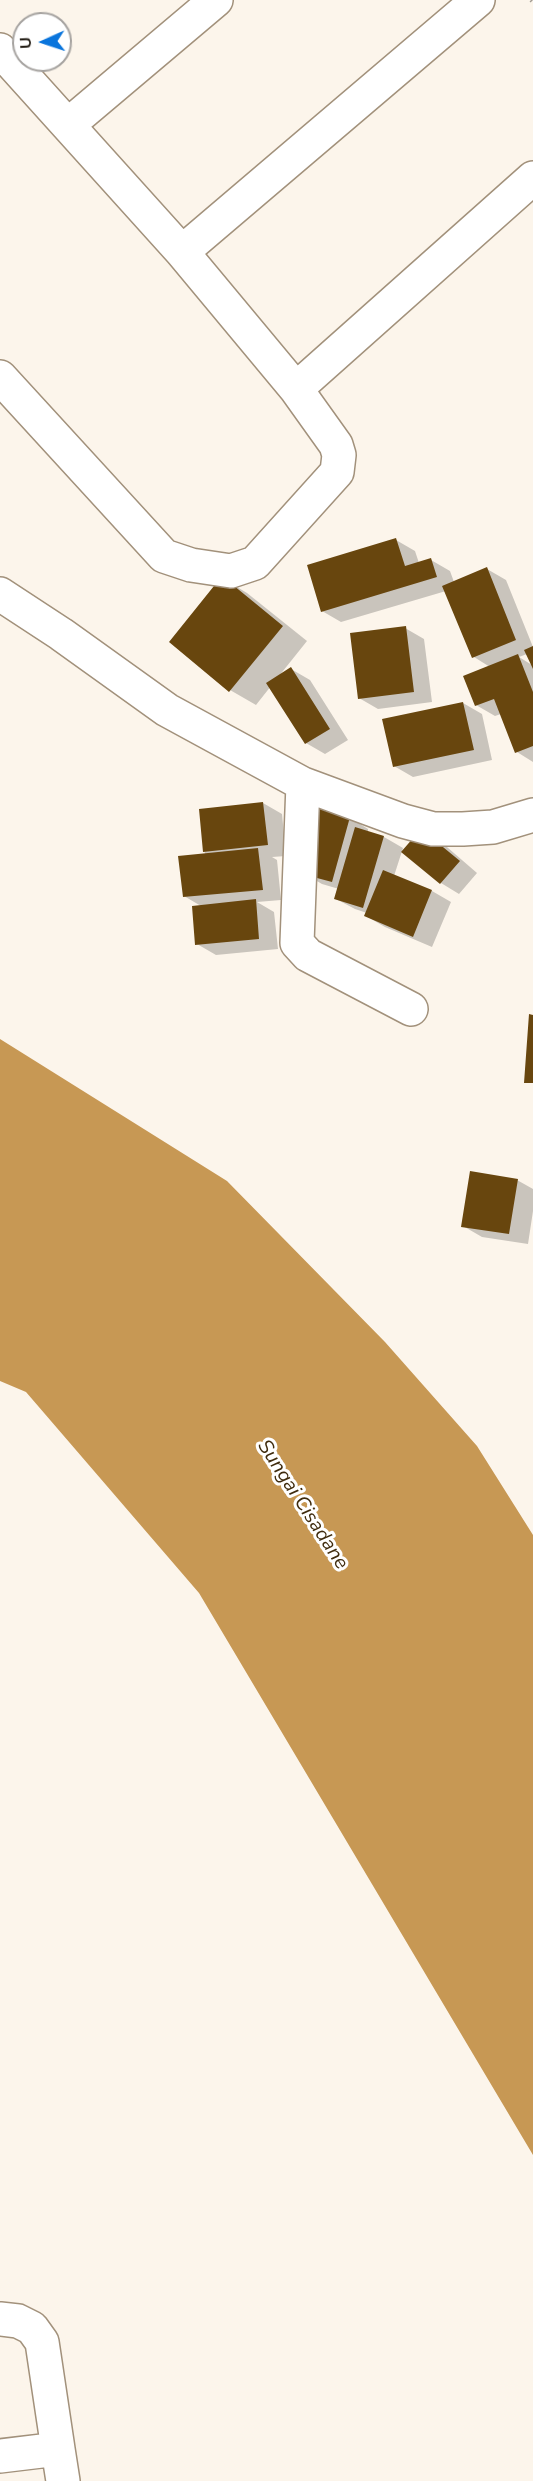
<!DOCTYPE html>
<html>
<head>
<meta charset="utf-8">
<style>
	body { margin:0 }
	#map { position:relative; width:533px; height:2481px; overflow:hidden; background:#fcf5eb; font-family:"Nunito Sans",sans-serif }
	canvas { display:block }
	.north { position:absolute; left:12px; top:12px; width:60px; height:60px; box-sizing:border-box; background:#fff; border:2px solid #a6a3a0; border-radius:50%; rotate:267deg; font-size:16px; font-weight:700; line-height:24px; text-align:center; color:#201a12 }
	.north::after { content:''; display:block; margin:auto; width:21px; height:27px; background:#0a75dc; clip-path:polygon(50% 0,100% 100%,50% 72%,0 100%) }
</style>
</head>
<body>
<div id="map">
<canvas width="533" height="2481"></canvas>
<div class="north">U</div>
</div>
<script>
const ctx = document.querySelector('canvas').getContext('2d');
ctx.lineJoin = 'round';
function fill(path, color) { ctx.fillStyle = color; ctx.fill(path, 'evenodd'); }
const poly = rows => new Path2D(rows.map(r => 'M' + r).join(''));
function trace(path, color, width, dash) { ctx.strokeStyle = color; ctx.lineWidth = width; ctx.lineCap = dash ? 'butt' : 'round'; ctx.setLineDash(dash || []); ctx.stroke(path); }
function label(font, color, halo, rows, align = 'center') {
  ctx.font = font + ' "Nunito Sans",sans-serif'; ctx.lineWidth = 6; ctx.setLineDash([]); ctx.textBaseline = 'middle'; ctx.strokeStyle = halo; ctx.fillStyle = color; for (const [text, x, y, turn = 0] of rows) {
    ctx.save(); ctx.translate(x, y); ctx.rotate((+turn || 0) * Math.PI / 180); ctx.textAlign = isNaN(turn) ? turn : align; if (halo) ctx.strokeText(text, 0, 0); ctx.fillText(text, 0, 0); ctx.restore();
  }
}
fill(poly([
	[0,1039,227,1181,385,1342,477,1446,533,1535,533,2155,199,1593,26,1392,0,1381]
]), '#c79854');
fill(poly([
	[396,540,415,551,419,563,431,560,450,571,454,582,487,569,506,580,533,647,533,762,517,752,501,714,495,716,476,705,490,667,474,657,446,591,341,622,322,611],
	[527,654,532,665,519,657],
	[222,578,247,593,307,641,279,676,291,669,310,680,348,740,325,754,306,743,271,686,256,705,230,690,171,641],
	[405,628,424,639,432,702,378,709,359,698],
	[463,703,482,714,492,760,413,777,394,766],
	[263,803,282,814,286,856,272,857,277,860,281,900,257,902,274,912,278,949,216,955,197,944,201,906,184,896,205,855,200,810],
	[350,818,368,829,368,832,384,837,403,848,394,876,432,891,451,902,432,947,385,927,366,916,367,913,355,909,336,899,339,889,322,884,303,873],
	[440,841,477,873,459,894,441,883],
	[517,1180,533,1189,533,1211,528,1244,482,1237,463,1226]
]), '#0003');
fill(poly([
	[396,538,405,566,431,558,437,577,321,612,307,565],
	[487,567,516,640,472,658,442,586],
	[222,576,283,626,229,692,169,642],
	[406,626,414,692,358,699,350,633],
	[533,646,533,669,524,650],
	[518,654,533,692,533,746,515,753,494,699,475,706,463,676],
	[291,667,330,729,305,744,266,683],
	[463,702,474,750,393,767,382,719],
	[263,802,268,845,203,852,199,809],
	[320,808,350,817,332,882,302,874],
	[355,827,384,836,363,908,334,899],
	[421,829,460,861,440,884,401,852],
	[258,848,263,890,183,897,178,856],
	[383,870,432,890,413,937,364,916],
	[256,899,259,939,195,945,192,906],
	[529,1014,533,1015,533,1083,524,1083],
	[470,1171,518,1179,509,1234,461,1227]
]), '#68460e');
const minor = poly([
	[0,50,182,252,296,389,336,445,339,455,337,472,255,563,231,571,191,565,164,556,0,377],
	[68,125,216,0],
	[182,252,478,0],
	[296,389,533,178],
	[0,594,61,634,167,710,303,784,403,821,433,829,463,829,493,827,533,815],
	[303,784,297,943,308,955,411,1009],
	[0,2319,18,2321,32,2328,42,2342,58,2449,0,2456],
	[58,2449,63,2481]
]);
trace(minor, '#a2917b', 36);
trace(poly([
	[531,0,533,2]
]), '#a29c93', 4, [1.5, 4.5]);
trace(minor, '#fff', 33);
label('italic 20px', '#3f2b0d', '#fff', [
	["Sungai Cisadane",302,1505,57]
]);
</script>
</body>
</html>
